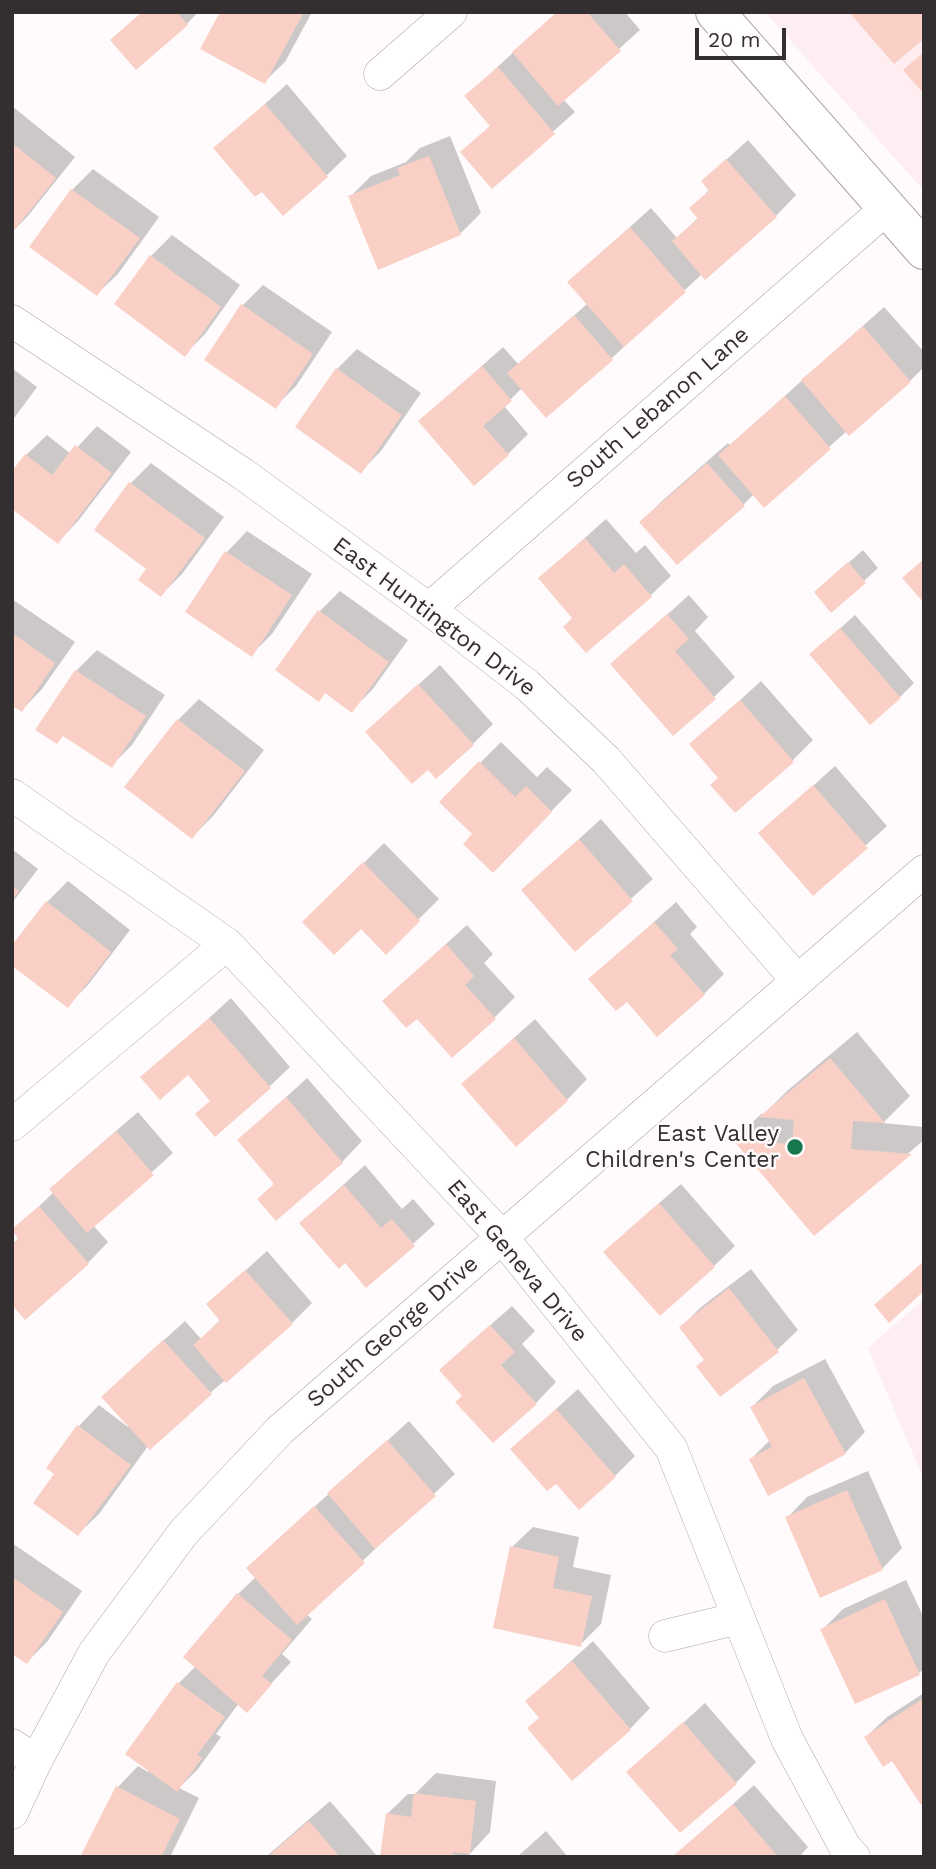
<!DOCTYPE html>
<html>
<head>
<meta charset="utf-8">
<style>
	body { margin:0 }
	#map { position:relative; width:936px; height:1869px; overflow:hidden; background:#fffafb; font-family:"Work Sans",sans-serif }
	canvas { display:block }
	.frame { position:absolute; inset:0; border:14px solid #332e2f; pointer-events:none }
	.scale { position:absolute; left:695px; top:28px; width:91px; height:32px; box-sizing:border-box; border:4px solid #332e2f; border-top:0; padding-left:9px; font-size:21px; line-height:24px; white-space:nowrap; color:#332e2f; -webkit-text-stroke:5px #fffafb; paint-order:stroke }
</style>
</head>
<body>
<div id="map">
<canvas width="936" height="1869"></canvas>
<div class="frame"></div>
<div class="scale">20 m</div>
</div>
<script>
const ctx = document.querySelector('canvas').getContext('2d');
ctx.lineJoin = 'round';
function fill(path, color) { ctx.fillStyle = color; ctx.fill(path, 'evenodd'); }
const poly = rows => new Path2D(rows.map(r => 'M' + r).join(''));
function trace(path, color, width, dash) { ctx.strokeStyle = color; ctx.lineWidth = width; ctx.lineCap = dash ? 'butt' : 'round'; ctx.setLineDash(dash || []); ctx.stroke(path); }
function label(font, color, halo, rows, align = 'center') {
  ctx.font = font + ' "Work Sans",sans-serif'; ctx.lineWidth = 5; ctx.setLineDash([]); ctx.textBaseline = 'middle'; ctx.strokeStyle = halo; ctx.fillStyle = color; for (const [text, x, y, turn = 0] of rows) {
    ctx.save(); ctx.translate(x, y); ctx.rotate((+turn || 0) * Math.PI / 180); ctx.textAlign = isNaN(turn) ? turn : align; if (halo) ctx.strokeText(text, 0, 0); ctx.fillText(text, 0, 0); ctx.restore();
  }
}
fill(poly([
	[765,12,924,12,924,191],
	[924,1299,924,1480,868,1348]
]), '#feedf1');
fill(poly([
	[142,12,198,12,187,24],
	[222,12,312,12,285,62,264,82],
	[557,12,625,12,640,30,563,99,575,112,492,186,462,152,491,125,466,96],
	[287,84,347,156,326,176,216,148],
	[12,106,75,157,27,217,12,232],
	[450,136,481,213,460,234,350,197,371,176,406,162,420,148],
	[748,140,796,195,776,216,702,274,612,358,522,388,504,406,528,434,508,454,421,421,503,347,519,365,588,303,569,282,651,208,677,238,699,217,691,209,710,189,703,181],
	[93,169,159,217,118,274,97,294,72,190],
	[172,235,240,285,205,334,185,354,116,304,151,256],
	[263,285,332,332,296,386,275,407,242,306],
	[884,307,924,352,924,367,910,381,850,434,847,431,764,505,754,494,743,505,641,522,662,501,728,443,730,445],
	[357,349,421,393,381,451,361,471,337,369],
	[12,368,37,387,12,421],
	[97,426,131,452,78,521,58,542,26,455,47,435,71,454],
	[151,463,224,517,182,574,161,595,148,568,130,484],
	[606,519,636,553,645,545,671,576,650,596,574,618,540,578],
	[247,531,312,574,272,634,252,654,188,612,227,552],
	[863,550,878,568,864,581,830,579],
	[340,591,408,640,372,690,352,710,326,692,319,700,319,612],
	[689,595,708,617,695,631,735,677,714,697,612,664],
	[12,599,75,642,42,689,22,710,12,704],
	[855,615,914,683,900,697,826,641],
	[97,650,165,695,132,745,111,766,64,735,38,730,76,671],
	[440,665,493,724,473,744,388,712],
	[761,681,813,740,792,761,691,745],
	[199,699,264,750,213,816,192,837,178,720],
	[501,742,537,777,547,767,572,790,493,871,475,834,441,802],
	[835,766,887,826,813,893,761,833],
	[601,819,653,879,575,949,523,890],
	[384,843,439,899,386,952,361,927,304,922],
	[12,849,38,869,12,903],
	[68,881,130,930,88,985,67,1006,47,902],
	[676,902,697,927,690,934,724,974,704,994,627,999,591,979],
	[467,925,493,954,484,963,515,997,494,1018,405,981],
	[231,998,290,1067,269,1087,211,1100,188,1073,143,1078],
	[535,1019,587,1079,567,1100,463,1084],
	[857,1032,910,1096,883,1123,924,1127,924,1140,814,1234,735,1140,761,1114,764,1114,787,1091],
	[307,1078,362,1141,342,1162,259,1199,276,1182,239,1140],
	[138,1112,173,1153,93,1225,108,1242,88,1263,12,1244,19,1238,13,1231,54,1192,72,1169],
	[365,1165,402,1209,413,1199,435,1224,366,1286,345,1261,301,1223],
	[681,1184,735,1246,714,1266,626,1232],
	[267,1251,312,1303,292,1323,148,1446,99,1514,78,1534,57,1474,48,1468,79,1426,99,1405,128,1427,124,1376,185,1321,201,1339,221,1319,208,1304],
	[751,1269,798,1330,777,1350,705,1359,681,1327,701,1307],
	[512,1306,535,1331,522,1344,556,1382,536,1403,464,1395,462,1350],
	[825,1359,865,1432,845,1453,751,1459,770,1440,752,1407,773,1386],
	[578,1389,635,1456,615,1476,556,1481,512,1449],
	[409,1421,455,1474,306,1614,312,1619,282,1654,291,1662,247,1710,239,1703,216,1734,221,1737,198,1769,179,1788,199,1798,170,1857,82,1857,118,1787,138,1766,148,1772,149,1770,179,1683,196,1666,238,1594,256,1577,269,1548],
	[868,1471,902,1548,882,1569,787,1518,807,1497],
	[533,1527,579,1537,573,1567,611,1575,601,1624,580,1645,512,1547],
	[12,1543,82,1591,47,1642,27,1662,12,1652],
	[906,1580,924,1618,924,1669,919,1673,822,1630,843,1609],
	[593,1641,650,1708,630,1729,541,1717,527,1701],
	[924,1693,924,1801,893,1758,866,1737,887,1717],
	[705,1703,756,1762,736,1783,629,1772],
	[436,1773,496,1781,490,1832,467,1857,382,1857,387,1814,408,1794,415,1794],
	[754,1785,808,1847,799,1857,674,1857],
	[330,1801,378,1857,266,1857,267,1856],
	[546,1831,568,1857,517,1857]
]), '#0003');
fill(poly([
	[142,12,177,12,188,25,136,70,110,40],
	[220,12,304,12,265,84,200,49],
	[557,12,587,12,621,51,558,106,512,52],
	[849,12,924,12,924,39,894,64],
	[924,52,924,94,903,70],
	[498,67,555,134,492,189,460,152,490,126,464,96],
	[265,104,328,177,283,216,262,192,255,197,213,148],
	[12,143,56,178,12,233],
	[429,156,461,235,378,270,348,196,400,175,397,168],
	[726,159,777,217,705,280,672,241,698,219,689,208,709,191,701,181],
	[71,189,140,238,97,296,29,247],
	[630,227,686,292,624,347,567,282],
	[150,255,221,307,185,357,114,304],
	[241,304,313,354,276,409,204,360],
	[574,315,613,360,546,418,507,373],
	[863,326,911,382,849,436,801,380],
	[482,366,512,401,483,426,509,455,474,486,418,421],
	[336,368,402,415,361,474,295,427],
	[785,396,831,449,764,508,718,455],
	[75,445,112,473,58,544,12,509,12,471,25,454,52,475],
	[707,463,745,506,677,565,639,522],
	[129,482,205,538,161,597,138,580,146,569,94,530],
	[585,538,614,573,624,564,652,597,586,653,563,627,572,618,538,578],
	[225,551,292,595,252,657,185,612],
	[924,559,924,603,902,578],
	[848,562,866,583,831,613,814,592],
	[318,610,389,662,352,713,325,693,319,702,275,670],
	[667,614,689,639,675,651,716,699,673,736,610,664],
	[840,628,901,698,870,725,809,654],
	[12,633,55,663,22,712,12,706],
	[75,670,146,716,112,768,63,736,57,744,35,730],
	[418,684,474,745,436,779,428,770,412,784,365,732],
	[740,700,794,762,735,813,710,785,718,778,689,744],
	[177,719,245,771,192,839,124,787],
	[479,761,515,797,526,786,552,812,493,873,463,844,472,834,439,802],
	[813,785,868,848,813,896,758,833],
	[579,839,633,901,575,952,521,890],
	[363,862,420,921,386,955,361,929,334,955,302,922],
	[12,885,19,891,12,900],
	[46,901,111,952,68,1008,12,966,12,945],
	[654,922,678,949,670,955,705,995,657,1037,627,1002,616,1011,588,979],
	[446,944,474,976,465,985,496,1019,452,1058,417,1019,406,1028,382,1001],
	[209,1018,271,1088,215,1137,195,1114,210,1101,188,1075,160,1100,140,1077],
	[514,1038,568,1101,516,1147,461,1084],
	[830,1058,885,1123,853,1121,851,1149,912,1154,814,1236,733,1140,792,1144,794,1120,759,1117],
	[286,1097,343,1163,276,1221,257,1199,274,1184,237,1140],
	[116,1131,154,1175,87,1233,49,1189],
	[344,1185,381,1228,392,1219,415,1246,366,1288,345,1263,339,1269,299,1223],
	[659,1203,715,1267,660,1316,603,1252],
	[39,1206,89,1264,25,1320,12,1305,12,1244,18,1239,12,1229],
	[924,1261,924,1291,889,1323,874,1305],
	[245,1270,293,1324,226,1383,193,1345,220,1321,206,1304],
	[729,1288,779,1352,720,1397,696,1366,704,1360,679,1327],
	[490,1325,515,1352,501,1365,537,1404,493,1443,455,1402,462,1396,439,1370],
	[163,1340,212,1394,150,1450,101,1397],
	[804,1378,846,1454,768,1496,749,1459,772,1447,750,1407],
	[556,1409,616,1477,579,1510,556,1484,547,1491,510,1449],
	[77,1425,131,1465,78,1536,33,1503,54,1474,46,1468],
	[387,1440,436,1496,375,1549,327,1493],
	[847,1490,883,1570,820,1598,785,1517],
	[314,1506,365,1563,297,1625,246,1568],
	[510,1546,559,1557,553,1588,592,1596,581,1647,493,1628],
	[12,1577,63,1612,27,1664,12,1654],
	[237,1593,292,1640,262,1676,272,1684,247,1713,183,1657],
	[885,1599,920,1675,855,1704,820,1629],
	[572,1661,631,1730,572,1781,527,1728,539,1718,525,1701],
	[177,1682,225,1717,197,1755,202,1758,177,1792,125,1754],
	[924,1698,924,1803,921,1805,892,1761,883,1767,864,1737],
	[683,1722,737,1784,680,1833,626,1772],
	[116,1786,180,1819,161,1857,80,1857],
	[414,1793,476,1801,470,1854,453,1852,452,1857,380,1857,386,1813,411,1817],
	[733,1804,778,1857,672,1857],
	[309,1821,340,1857,267,1857]
]), '#fad0c6');
const street = poly([
	[380,74,451,12],
	[12,321,243,474,429,609,527,685,606,760,797,980],
	[429,609,887,208],
	[12,795,227,944,502,1237,671,1448,787,1739,845,1847,854,1857],
	[12,1125,227,944],
	[665,1636,739,1618],
	[12,1745,36,1761],
	[12,1813,36,1761,94,1653,184,1532,280,1430,924,871]
]);
const secondary = poly([
	[715,12,924,250]
]);
trace(street, '#ada2a4', 33);
trace(secondary, '#ada2a4', 40);
trace(street, '#fff', 32);
trace(secondary, '#fff', 38);
for (const [x, y, r, color] of [
	[795,1147,9,"#18774d"]
]) { const dot = new Path2D(); dot.arc(x, y, r, 0, 2 * Math.PI); ctx.fillStyle = color; ctx.fill(dot); trace(dot, '#fffafb', 2.5); }
label('23px', '#332e2f', '#fffafb', [
	["South Lebanon Lane",658,408,-41],
	["East Huntington Drive",434,617,37],
	["East Geneva Drive",517,1261,50],
	["South George Drive",393,1332,-41]
]);
label('23px', '#332e2f', '#fffafb', [
	["East Valley",779,1134],
	["Children's Center",779,1160]
], 'right');
</script>
</body>
</html>
